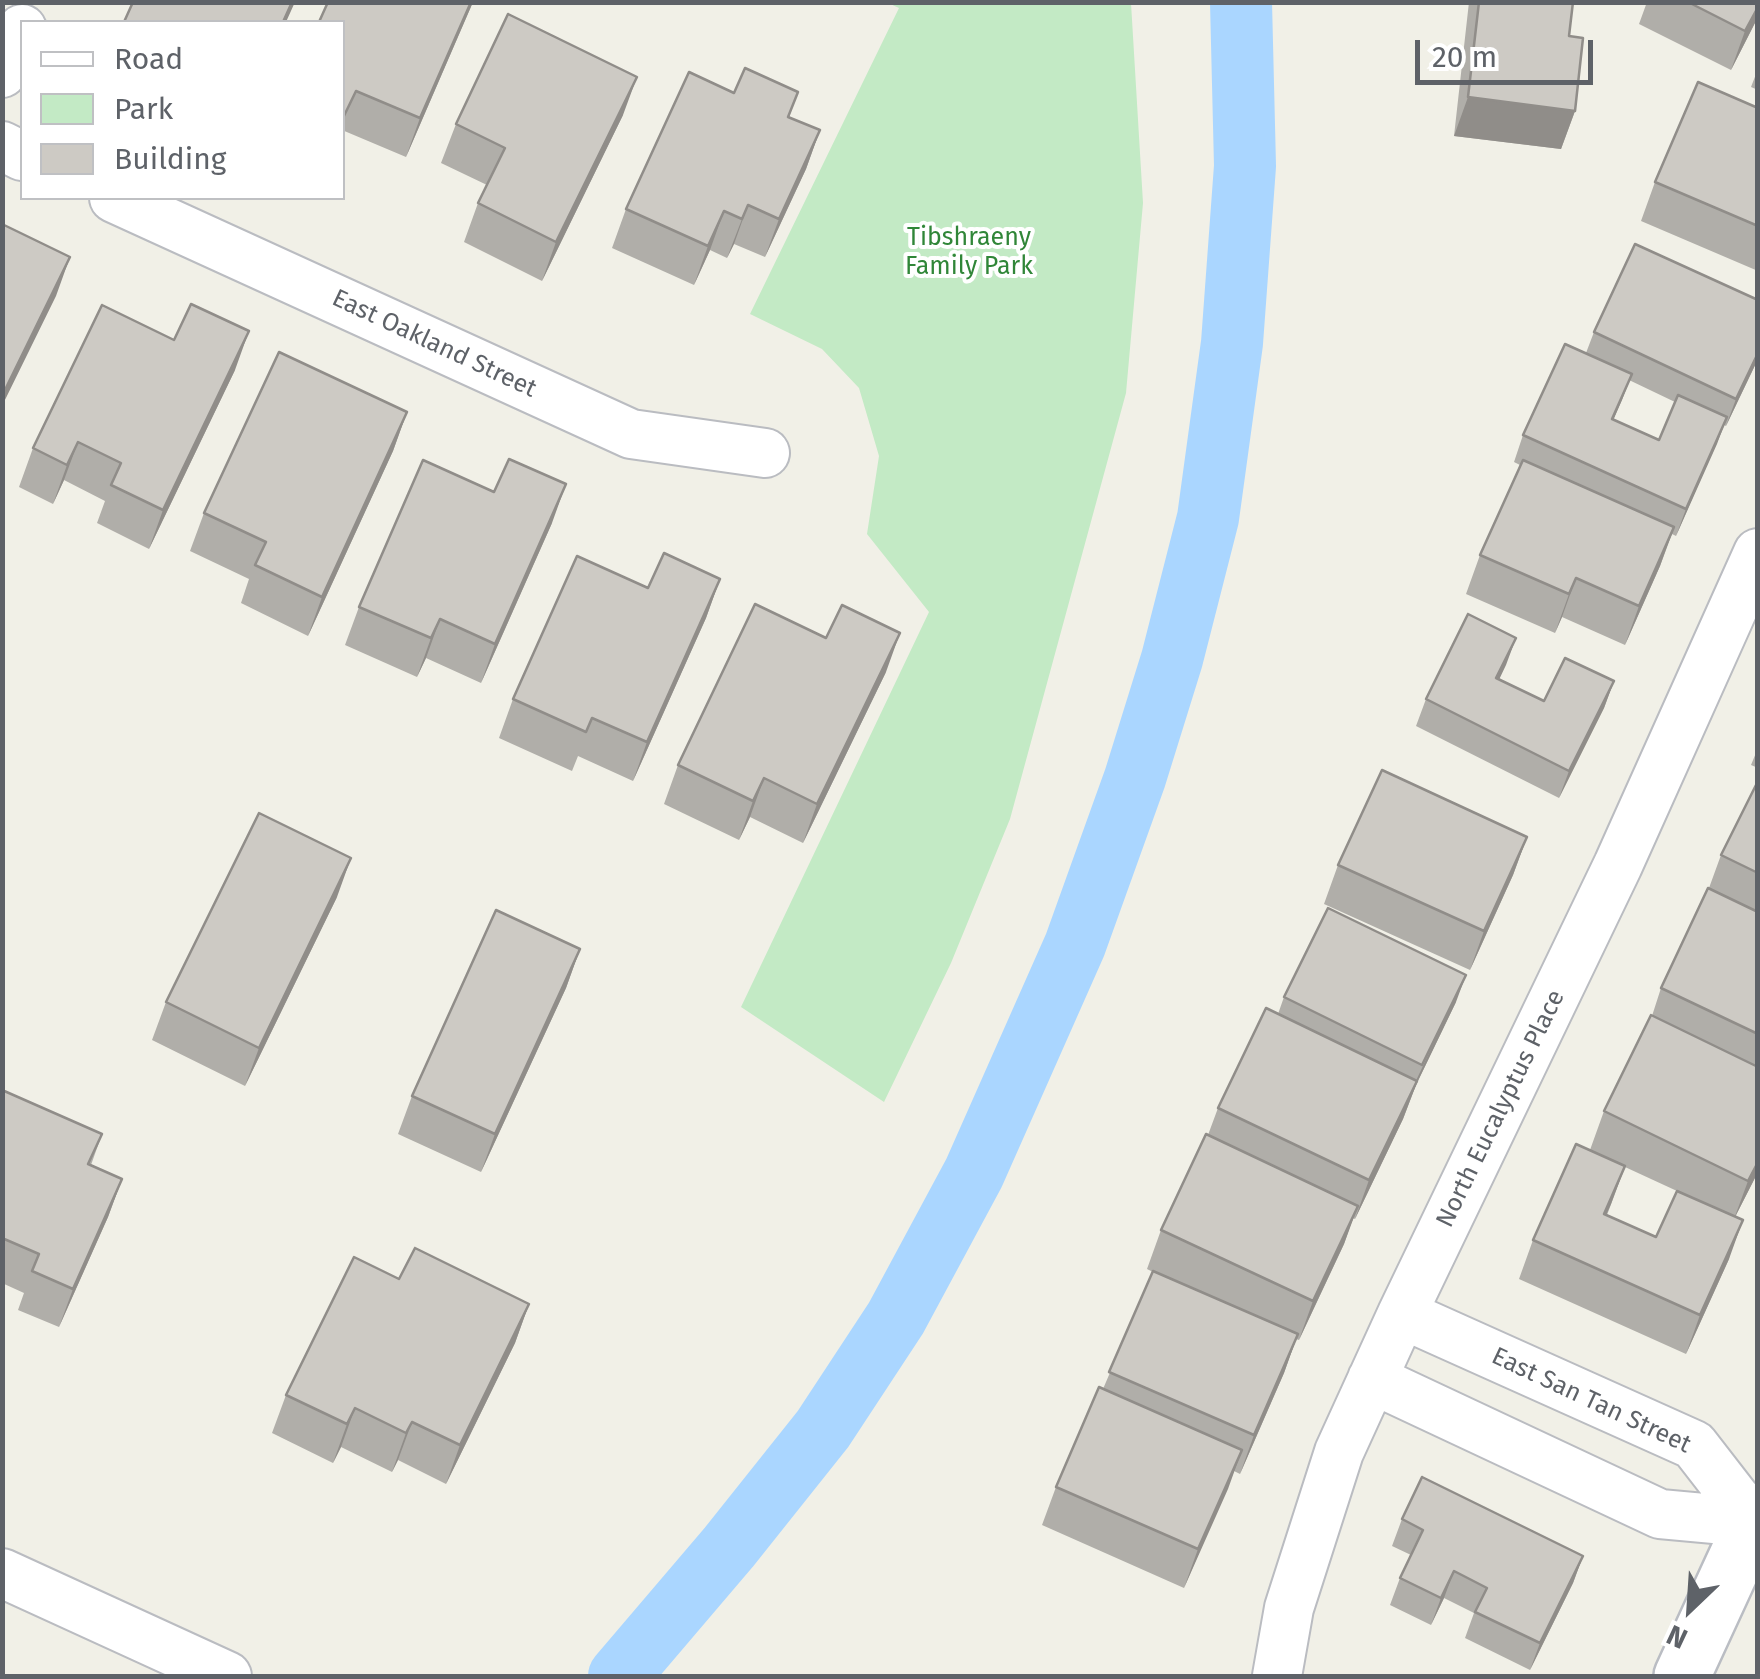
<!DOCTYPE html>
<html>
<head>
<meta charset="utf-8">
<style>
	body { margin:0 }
	#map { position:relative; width:1760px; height:1679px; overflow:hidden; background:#f1f0e7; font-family:"Fira Sans",sans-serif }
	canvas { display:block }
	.frame { position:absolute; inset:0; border:5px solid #5e6268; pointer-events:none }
	.legend { position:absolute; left:20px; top:20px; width:325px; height:180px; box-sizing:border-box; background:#fff; border:2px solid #bfc0c3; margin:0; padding:12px 18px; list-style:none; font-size:30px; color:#5e6268 }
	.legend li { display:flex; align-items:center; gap:20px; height:50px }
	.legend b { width:50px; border:2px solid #bfc0c3 }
	.north { position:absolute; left:1640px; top:1559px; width:100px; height:100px; -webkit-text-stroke:8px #fff; paint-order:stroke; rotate:205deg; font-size:28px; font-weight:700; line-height:40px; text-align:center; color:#5e6268 }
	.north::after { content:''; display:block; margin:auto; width:35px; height:45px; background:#5e6268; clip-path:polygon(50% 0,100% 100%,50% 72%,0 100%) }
	.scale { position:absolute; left:1415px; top:40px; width:178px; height:45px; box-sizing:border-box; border:5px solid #5e6268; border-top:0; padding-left:12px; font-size:30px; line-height:35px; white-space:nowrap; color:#5e6268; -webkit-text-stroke:8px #fff; paint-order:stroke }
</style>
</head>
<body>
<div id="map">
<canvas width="1760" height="1679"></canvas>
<div class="frame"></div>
<ul class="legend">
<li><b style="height:12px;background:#fff"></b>Road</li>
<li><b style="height:28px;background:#c3eac5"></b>Park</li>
<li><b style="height:28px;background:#cdcac4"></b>Building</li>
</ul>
<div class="north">N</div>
<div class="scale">20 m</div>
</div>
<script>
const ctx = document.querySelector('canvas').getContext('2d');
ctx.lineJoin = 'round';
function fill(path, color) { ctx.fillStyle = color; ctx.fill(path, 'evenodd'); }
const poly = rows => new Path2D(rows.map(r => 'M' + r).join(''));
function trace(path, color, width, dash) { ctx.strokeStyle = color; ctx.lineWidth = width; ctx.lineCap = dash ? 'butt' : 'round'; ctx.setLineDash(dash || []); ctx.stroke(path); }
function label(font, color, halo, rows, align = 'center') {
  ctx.font = font + ' "Fira Sans",sans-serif'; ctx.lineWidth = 8; ctx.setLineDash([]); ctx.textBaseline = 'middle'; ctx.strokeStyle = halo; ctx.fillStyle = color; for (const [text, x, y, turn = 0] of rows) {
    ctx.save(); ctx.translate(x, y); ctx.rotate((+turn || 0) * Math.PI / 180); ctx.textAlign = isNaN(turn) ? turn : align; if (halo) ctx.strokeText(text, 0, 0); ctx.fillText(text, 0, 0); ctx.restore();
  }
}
fill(poly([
	[888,3,1131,3,1143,203,1126,393,1010,819,951,963,884,1102,741,1007,929,612,867,534,879,456,859,388,822,349,750,314,899,8]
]), '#c3eac5');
trace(poly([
	[619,1676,729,1547,823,1429,896,1318,974,1173,1075,945,1135,778,1172,659,1208,518,1232,343,1245,166,1241,2]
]), '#aad6ff', 62);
const minor = poly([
	[2,73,22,29],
	[2,146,22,156],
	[114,198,631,434,765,453],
	[1402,1314,1694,1445,1753,1521],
	[1372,1379,1660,1514,1758,1523],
	[2,1573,227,1676],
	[1277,1676,1289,1608,1339,1452,1402,1314,1618,865,1758,553]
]);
const secondary = poly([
	[1682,1676,1758,1511]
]);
trace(minor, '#babcc1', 52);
trace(secondary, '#babdc3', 60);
trace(minor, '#fff', 48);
trace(secondary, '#fff', 55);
fill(poly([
	[473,2,406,157,342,130,342,22],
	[1469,2,1573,2,1569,36,1575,111,1561,149,1454,136],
	[1647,2,1758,2,1758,17,1731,70,1639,24],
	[1758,69,1758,90,1751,87],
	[798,92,789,117,820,130,806,169,765,257,734,244,727,258,710,250,694,285,612,248,626,209,734,93],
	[1758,108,1758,271,1641,221,1655,182],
	[623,115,542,281,464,242,478,203,487,185,441,163,456,124],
	[1594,332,1758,359,1726,426,1724,425,1676,536,1672,534,1660,566,1625,645,1562,617,1555,633,1466,594,1480,555,1520,465,1514,462,1523,435,1586,353],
	[1629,380,1675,402,1659,440,1613,420],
	[235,370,149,549,97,523,105,501,64,480,53,504,19,487,33,448],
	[407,412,393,451,308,636,241,603,249,579,190,551,204,513],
	[552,523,481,683,426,658,417,677,345,645,359,607],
	[720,579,706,618,633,781,578,756,572,771,499,738,513,699,648,588],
	[1516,638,1499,679,1544,701,1614,681,1604,708,1559,798,1416,726,1426,699],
	[886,672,803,843,750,817,739,840,664,804,678,765],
	[1758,748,1758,768,1751,765],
	[1758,781,1758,1172,1735,1217,1729,1259,1686,1354,1519,1279,1533,1240,1590,1150,1604,1111,1652,1016,1661,988,1709,888,1721,855],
	[1625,1167,1677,1191,1656,1237,1607,1215],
	[1527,837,1513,875,1470,970,1324,904,1338,865],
	[337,897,245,1086,152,1040,166,1002],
	[580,949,566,988,481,1172,398,1134,412,1096],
	[1284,997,1456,1002,1416,1085,1403,1119,1355,1219,1353,1218,1344,1244,1299,1340,1296,1339,1284,1373,1240,1474,1234,1471,1184,1588,1042,1525,1056,1487,1103,1389,1153,1272,1147,1269,1161,1230,1208,1135,1218,1108,1278,1014],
	[2,1090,102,1134,91,1165,122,1179,108,1217,59,1327,18,1310,24,1293,2,1283],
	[399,1279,529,1304,515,1343,446,1484,398,1460,392,1472,341,1447,333,1463,272,1433,286,1395],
	[1402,1519,1583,1556,1573,1583,1530,1670,1465,1638,1474,1613,1444,1598,1431,1625,1390,1605,1400,1578,1411,1555,1392,1546]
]), '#b0aea9');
fill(poly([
	[292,2,295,2,286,22,283,22],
	[471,2,473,2,406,157,420,118],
	[1758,7,1758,17,1731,70,1745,31],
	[637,77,623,115,542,281,556,242],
	[1468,97,1575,111,1561,149,1454,136],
	[820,130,806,169,765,257,779,219],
	[748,205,734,244,727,258,742,219],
	[724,211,710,250,694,285,708,246],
	[70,257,56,296,2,406,2,396],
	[249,331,235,370,149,549,163,510],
	[1758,353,1758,359,1726,426,1736,399],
	[1632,374,1622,400,1602,446,1612,419],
	[407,412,393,451,308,636,322,597],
	[1727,417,1717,444,1676,536,1686,509],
	[78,442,64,480,53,504,67,465],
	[566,484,552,523,481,683,495,644],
	[1674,527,1660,566,1625,645,1639,606],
	[1576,578,1562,617,1555,633,1569,594],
	[720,579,706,618,633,781,647,742],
	[440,619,426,658,417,677,431,638],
	[900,633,886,672,803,843,817,804],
	[1516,638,1506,665,1487,705,1496,678],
	[1614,681,1604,708,1559,798,1569,771],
	[764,778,750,817,739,840,753,801],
	[1527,837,1513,875,1470,970,1484,931],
	[351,858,337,897,245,1086,259,1048],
	[580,949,566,988,481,1172,495,1134],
	[1466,975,1456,1002,1416,1085,1403,1119,1355,1219,1369,1180],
	[1758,1162,1758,1172,1734,1219,1748,1181],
	[1625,1166,1611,1204,1590,1252,1604,1214],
	[122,1179,108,1217,59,1327,73,1289],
	[1358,1206,1344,1244,1299,1340,1313,1301],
	[1743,1220,1729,1259,1686,1354,1700,1315],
	[529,1304,515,1343,446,1484,460,1445],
	[1298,1334,1284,1373,1240,1474,1254,1435],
	[355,1408,341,1447,333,1463,347,1424],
	[412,1422,398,1460,392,1472,406,1433],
	[1242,1450,1228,1489,1184,1588,1198,1549],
	[1583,1556,1573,1583,1530,1670,1540,1643],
	[1454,1571,1444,1598,1431,1625,1441,1598]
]), '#908d89');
const building = poly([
	[133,2,292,2,283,22,124,22,133,2],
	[328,2,471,2,420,118,356,91,342,120,342,22,319,22,328,2],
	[1479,2,1573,2,1569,36,1583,38,1575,111,1468,97,1479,2],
	[1688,2,1758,2,1758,7,1745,31,1688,2],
	[508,14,637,77,556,242,478,203,505,148,456,124,508,14],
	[745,68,798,92,788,117,820,130,779,219,748,205,742,219,724,211,708,246,626,209,689,72,734,93,745,68],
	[1698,82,1758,108,1758,226,1655,182,1698,82],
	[2,224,70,257,2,396,2,224],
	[1635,244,1758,300,1758,353,1736,399,1594,332,1635,244],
	[191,304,249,331,163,510,111,485,121,463,78,442,67,465,33,448,102,305,174,340,191,304],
	[1565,344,1632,374,1612,419,1659,440,1678,395,1727,417,1686,509,1523,435,1565,344],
	[279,352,407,412,322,597,255,565,266,542,204,513,279,352],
	[509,459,566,484,495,644,440,619,431,638,359,607,423,460,494,492,509,459],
	[1523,460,1674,527,1639,606,1576,578,1569,594,1480,555,1523,460],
	[664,553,720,579,647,742,592,718,586,732,513,699,577,556,648,588,664,553],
	[755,604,826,638,842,605,900,633,817,804,764,778,753,801,678,765,755,604],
	[1468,614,1516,638,1496,678,1544,701,1565,658,1614,681,1569,771,1426,699,1468,614],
	[1382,770,1527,837,1484,931,1338,865,1382,770],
	[1758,781,1758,873,1721,855,1758,781],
	[259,813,351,858,259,1048,166,1002,259,813],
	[1708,888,1758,912,1758,1034,1661,988,1708,888],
	[1328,908,1466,975,1422,1065,1284,997,1328,908],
	[496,910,580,949,495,1134,412,1096,496,910],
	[1266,1008,1417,1081,1369,1180,1218,1108,1266,1008],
	[1651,1015,1758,1067,1758,1162,1748,1181,1604,1111,1651,1015],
	[2,1090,102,1134,88,1164,122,1179,73,1289,32,1271,39,1254,2,1238,2,1090],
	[1206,1134,1358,1206,1313,1301,1161,1230,1206,1134],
	[1576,1144,1625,1166,1604,1214,1656,1237,1677,1191,1743,1220,1700,1315,1533,1240,1576,1144],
	[415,1248,529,1304,460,1445,412,1422,406,1433,355,1408,347,1424,286,1395,354,1257,399,1279,415,1248],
	[1153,1271,1298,1334,1254,1435,1109,1372,1153,1271],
	[1099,1387,1242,1450,1198,1549,1056,1487,1099,1387],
	[1422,1477,1583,1556,1540,1643,1475,1612,1487,1588,1454,1571,1441,1598,1400,1578,1423,1530,1402,1519,1422,1477]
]);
fill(building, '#cdcac4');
trace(building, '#908d89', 2.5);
label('25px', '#308638', '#fff', [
	["Tibshraeny",969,238],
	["Family Park",969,267]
]);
label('25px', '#5e6268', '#fff', [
	["East Oakland Street",434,344,25],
	["North Eucalyptus Place",1501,1109,-64],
	["East San Tan Street",1591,1401,25]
]);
</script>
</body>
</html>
